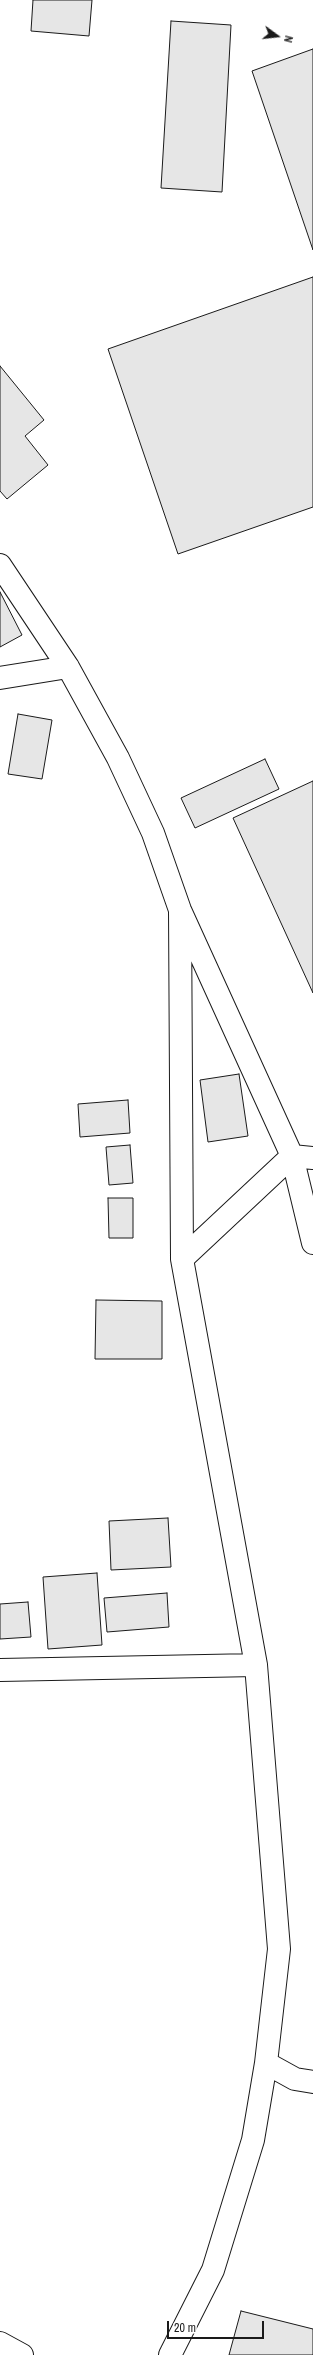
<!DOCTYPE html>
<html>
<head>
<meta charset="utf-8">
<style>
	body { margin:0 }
	#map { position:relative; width:313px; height:2355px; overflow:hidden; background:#fff; font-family:"Archivo Narrow",sans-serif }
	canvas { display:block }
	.north { position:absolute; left:257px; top:16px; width:40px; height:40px; -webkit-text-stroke:3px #fff; paint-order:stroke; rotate:105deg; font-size:11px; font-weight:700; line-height:16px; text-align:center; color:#1a1a1a }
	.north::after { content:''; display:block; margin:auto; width:14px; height:18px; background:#1a1a1a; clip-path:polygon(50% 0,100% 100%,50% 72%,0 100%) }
	.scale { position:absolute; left:167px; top:2321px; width:97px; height:18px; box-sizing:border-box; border:2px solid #1a1a1a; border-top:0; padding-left:5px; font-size:12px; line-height:14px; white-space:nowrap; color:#1a1a1a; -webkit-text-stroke:3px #fff; paint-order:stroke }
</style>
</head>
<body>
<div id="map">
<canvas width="313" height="2355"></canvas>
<div class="north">N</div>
<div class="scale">20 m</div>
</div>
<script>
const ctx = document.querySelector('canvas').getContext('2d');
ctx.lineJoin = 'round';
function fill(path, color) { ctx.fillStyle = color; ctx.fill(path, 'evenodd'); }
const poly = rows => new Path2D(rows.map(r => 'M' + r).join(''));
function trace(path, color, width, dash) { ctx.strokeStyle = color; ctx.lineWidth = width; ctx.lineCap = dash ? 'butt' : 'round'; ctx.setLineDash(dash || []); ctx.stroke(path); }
const building = poly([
	[33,0,92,0,89,36,31,31,33,0],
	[171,21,231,25,222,192,161,188,171,21],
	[313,49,313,250,252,71,313,49],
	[313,277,313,507,178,554,108,349,313,277],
	[0,366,44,420,25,436,48,465,7,499,0,491,0,366],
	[0,592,22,635,0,647,0,592],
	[18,714,52,720,42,779,8,774,18,714],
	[265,759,279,789,195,828,181,798,265,759],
	[313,781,313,993,233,818,313,781],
	[239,1074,248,1136,208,1142,200,1080,239,1074],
	[128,1100,130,1133,80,1137,78,1104,128,1100],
	[130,1145,133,1183,109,1185,106,1147,130,1145],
	[108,1198,133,1198,133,1238,109,1238,108,1198],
	[96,1300,162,1301,162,1359,95,1359,96,1300],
	[168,1518,171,1567,111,1570,109,1521,168,1518],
	[97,1573,102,1645,48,1649,43,1577,97,1573],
	[167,1593,169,1627,107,1632,104,1598,167,1593],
	[28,1602,31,1637,0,1639,0,1604,28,1602],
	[241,2311,313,2329,313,2355,229,2355,241,2311]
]);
fill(building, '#e6e6e6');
trace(building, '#1a1a1a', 1);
const street = poly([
	[0,565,68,667,118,758,153,833,180,910,292,1156,313,1243],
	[0,678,68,667],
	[182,1259,292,1156,313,1158],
	[0,1670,256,1665],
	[266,2063,295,2079,313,2082],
	[0,2343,22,2355],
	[170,2355,213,2270,253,2140,266,2063,279,1949,256,1665,182,1259,180,910]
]);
trace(street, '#1a1a1a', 24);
trace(street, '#fff', 22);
</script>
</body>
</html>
